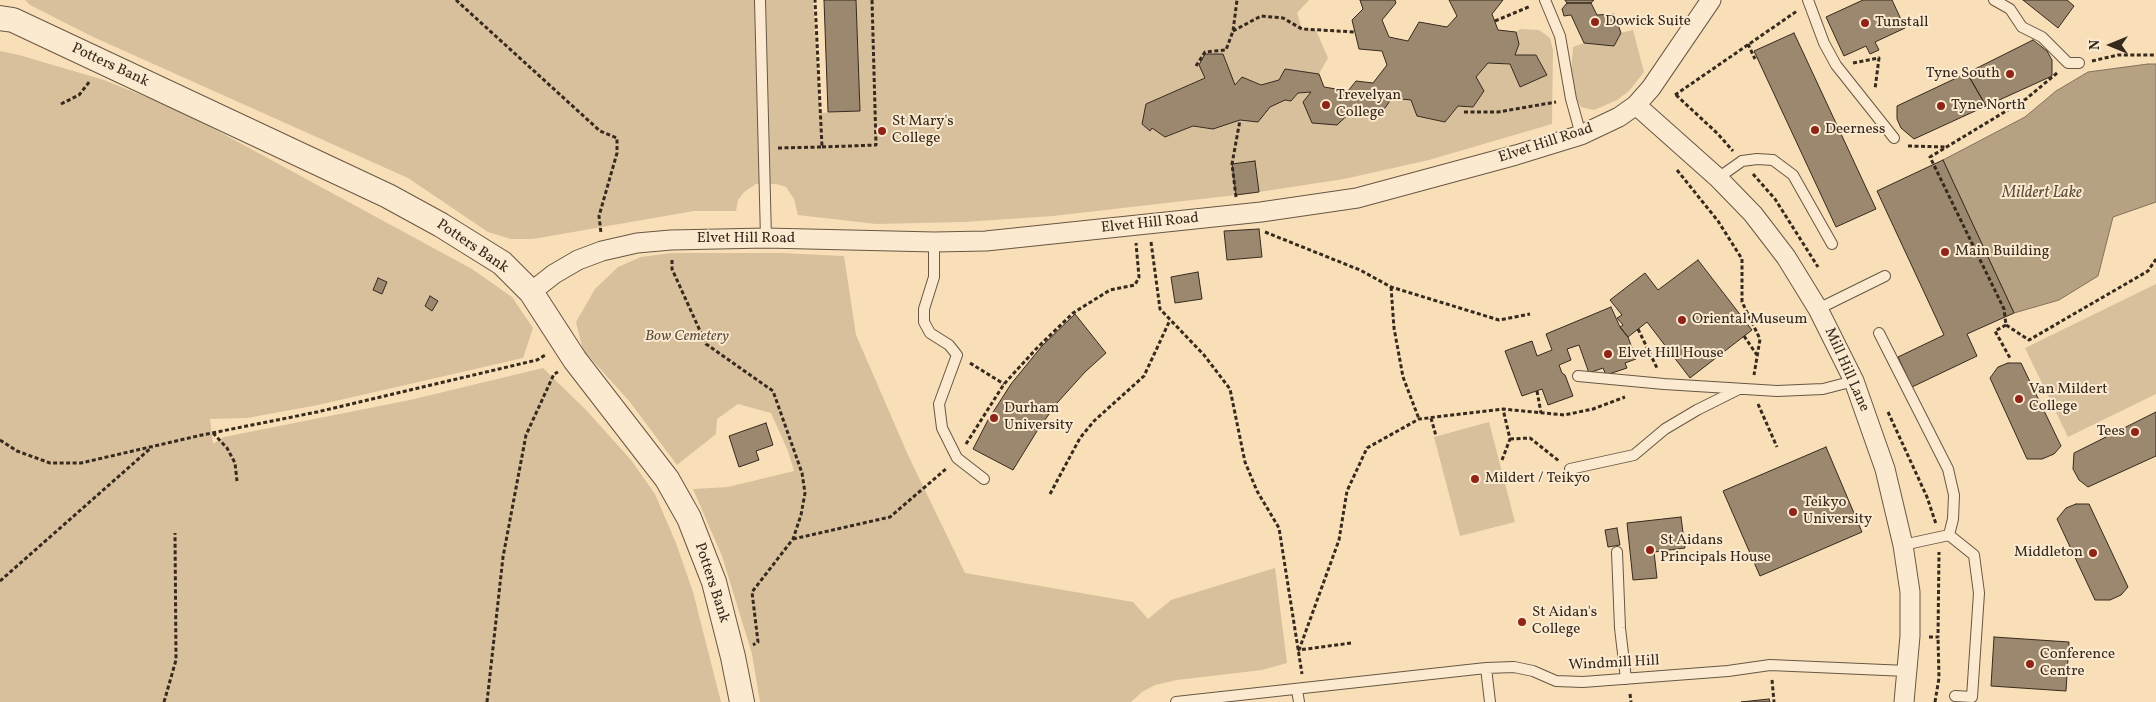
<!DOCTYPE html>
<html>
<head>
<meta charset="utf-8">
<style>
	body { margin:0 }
	#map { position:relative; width:2156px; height:702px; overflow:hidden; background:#f9dfb7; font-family:Vollkorn,serif }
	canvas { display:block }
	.north { position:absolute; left:2086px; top:20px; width:50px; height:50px; -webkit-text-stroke:4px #fbead0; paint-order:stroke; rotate:270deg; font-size:14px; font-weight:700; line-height:20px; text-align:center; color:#362a1e }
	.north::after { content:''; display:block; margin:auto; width:18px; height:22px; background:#362a1e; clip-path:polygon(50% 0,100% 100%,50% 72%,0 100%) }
</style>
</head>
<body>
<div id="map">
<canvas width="2156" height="702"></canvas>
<div class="north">N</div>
</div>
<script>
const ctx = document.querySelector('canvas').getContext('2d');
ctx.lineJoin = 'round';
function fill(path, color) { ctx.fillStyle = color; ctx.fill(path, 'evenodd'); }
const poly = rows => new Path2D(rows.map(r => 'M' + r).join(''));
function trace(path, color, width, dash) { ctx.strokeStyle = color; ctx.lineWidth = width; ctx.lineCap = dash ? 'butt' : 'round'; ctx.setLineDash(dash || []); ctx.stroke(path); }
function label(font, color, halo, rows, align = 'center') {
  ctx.font = font + ' Vollkorn,serif'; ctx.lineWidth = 4; ctx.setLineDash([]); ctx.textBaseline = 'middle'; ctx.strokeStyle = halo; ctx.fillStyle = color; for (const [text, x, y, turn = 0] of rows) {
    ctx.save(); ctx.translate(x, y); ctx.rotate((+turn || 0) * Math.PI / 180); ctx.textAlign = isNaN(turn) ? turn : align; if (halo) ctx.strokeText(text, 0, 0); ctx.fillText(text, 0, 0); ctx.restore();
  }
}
fill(poly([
	[25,0,813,0,820,113,860,110,856,0,1309,0,1297,13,1302,29,1316,30,1328,58,1319,74,1285,69,1279,80,1261,85,1242,77,1235,85,1223,54,1205,54,1205,78,1146,104,1142,124,1150,130,1152,128,1165,137,1193,126,1213,129,1285,100,1291,101,1298,93,1311,92,1303,102,1313,123,1353,110,1380,115,1392,98,1411,100,1418,116,1445,122,1458,106,1473,107,1483,91,1476,77,1488,63,1510,64,1520,87,1547,75,1536,55,1515,55,1519,44,1516,32,1520,29,1539,30,1550,38,1553,50,1552,124,1429,160,1344,179,1259,192,1255,162,1233,164,1236,195,1053,216,964,222,876,224,798,215,794,199,786,187,776,184,756,184,744,192,738,200,736,211,694,211,533,239,511,239,488,232,408,178,91,36,30,5],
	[1633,30,1644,72,1629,91,1617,100,1594,110,1581,107,1574,95,1571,75,1573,47,1584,43,1614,46,1621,33],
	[0,51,19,55,104,80,181,111,472,269,512,297,533,328,523,358,318,405,247,418,210,419,213,444,224,437,410,400,543,368,587,411,631,460,655,494,676,543,693,592,721,702,0,702],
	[671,253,781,253,844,256,856,335,908,455,965,573,1133,602,1148,619,1171,600,1275,568,1287,663,1262,670,1177,680,1155,685,1142,692,1131,702,760,702,752,654,722,556,693,489,728,487,794,471,788,451,771,413,738,404,717,419,716,434,677,465,630,402,583,350,576,322,595,289,618,267,641,257],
	[2156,284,2156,394,2068,437,2025,348],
	[1489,422,1515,522,1460,536,1434,437]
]), '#d8c09d');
const water = poly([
	[2148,64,2156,64,2156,202,2113,217,2098,276,2059,300,2014,313,1943,160,2025,117,2056,91,2088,72,2148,64]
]);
fill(water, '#b7a183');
trace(water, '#83715b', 1);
const building = poly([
	[824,0,856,0,860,111,828,112,824,0],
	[1360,0,1395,0,1396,3,1382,20,1389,37,1408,41,1419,22,1447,27,1457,16,1449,0,1503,0,1492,14,1498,30,1516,32,1519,44,1515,55,1536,55,1547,75,1520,87,1510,64,1488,63,1476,77,1484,91,1473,107,1458,106,1445,122,1417,116,1411,100,1392,98,1380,115,1353,110,1337,125,1312,123,1303,102,1311,92,1298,93,1291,101,1285,100,1270,107,1258,122,1240,120,1213,129,1193,126,1165,137,1152,128,1150,131,1142,124,1146,104,1205,78,1199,65,1205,54,1223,54,1235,85,1242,77,1261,85,1279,80,1285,69,1319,74,1324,87,1348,91,1356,81,1373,83,1387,65,1382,51,1359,49,1352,20,1363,9,1360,0],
	[1565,0,1594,0,1591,3,1567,3,1565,0],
	[1863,0,1892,0,1905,28,1875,42,1879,50,1870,54,1866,46,1844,56,1826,17,1863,0],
	[2023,0,2067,0,2074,6,2058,28,2023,0],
	[1567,3,1591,3,1597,15,1614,14,1621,33,1614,46,1584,43,1571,15,1564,16,1562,9,1567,3],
	[1794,33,1876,209,1836,227,1754,51,1794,33],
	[2033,40,2047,51,2052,60,2052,76,1986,106,1967,73,2033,40],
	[1967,73,1986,106,1914,139,1901,128,1897,119,1897,106,1967,73],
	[1943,160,2014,313,1967,334,1977,356,1912,387,1898,357,1944,335,1877,191,1943,160],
	[1255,161,1259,192,1236,195,1232,164,1255,161],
	[1259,229,1262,257,1227,260,1224,231,1259,229],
	[1698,260,1752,330,1690,378,1647,322,1628,337,1620,327,1623,325,1617,318,1622,315,1610,300,1645,273,1658,290,1698,260],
	[1198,272,1202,299,1175,303,1171,277,1198,272],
	[378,278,387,282,382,294,373,290,378,278],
	[430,296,438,301,432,311,425,306,430,296],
	[1611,307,1620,327,1628,337,1636,359,1625,363,1627,368,1606,375,1603,368,1589,373,1579,345,1567,349,1571,360,1559,365,1562,373,1565,375,1573,396,1548,405,1542,389,1522,396,1505,351,1532,341,1537,356,1552,350,1546,334,1611,307],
	[1075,314,1106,353,1085,372,1057,403,1037,431,1013,470,973,449,988,420,1011,384,1042,346,1075,314],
	[2008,363,2021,363,2061,446,2054,454,2042,459,2027,459,1990,378,1998,367,2008,363],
	[2156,412,2156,456,2088,487,2079,480,2073,469,2074,453,2156,412],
	[766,423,773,445,756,451,759,460,739,467,729,436,766,423],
	[1826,447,1862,532,1760,576,1723,491,1826,447],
	[2076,504,2089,504,2128,587,2121,595,2110,600,2095,600,2057,519,2066,508,2076,504],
	[1681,517,1685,548,1654,552,1657,578,1633,580,1627,523,1681,517],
	[1617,528,1620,545,1608,547,1605,530,1617,528],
	[1994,637,2069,642,2066,691,1991,686,1994,637],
	[1769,699,1770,702,1741,702,1769,699]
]);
fill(building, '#9b886e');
trace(building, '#362a1e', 1);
const service = poly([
	[760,0,766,238],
	[1545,0,1560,36,1571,99,1581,135],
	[1808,0,1824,43,1836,65,1894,138],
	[1994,0,2010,9,2022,27,2042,37,2068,63,2079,63],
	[1718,178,1742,161,1757,159,1773,160,1793,175,1832,244],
	[934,242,934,277,924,309,924,322,930,333,949,345,957,355,939,404,942,428,957,458,984,479],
	[1818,309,1885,276],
	[1879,333,1948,469,1954,495,1953,519,1949,535,1903,545],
	[1578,376,1664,384,1777,391,1823,389,1854,381],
	[1570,469,1634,455,1665,429,1697,410,1739,389],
	[1949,535,1974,555,1979,593,1972,697,1955,696],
	[1617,552,1620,628,1626,679],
	[1486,668,1490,702],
	[1297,690,1299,702],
	[1176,702,1486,668,1514,667,1533,671,1556,681,1583,682,1728,671,1770,665,1907,671]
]);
const minor = poly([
	[1636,105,1718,178,1753,214,1786,257,1818,309,1854,381,1885,469,1903,545,1910,592,1910,636,1904,702],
	[531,292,554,274,578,260,602,251,637,243,671,240,766,238,934,242,986,241,1261,212,1357,198,1516,155,1581,135,1619,117,1636,105,1651,88,1711,0]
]);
const tertiary = poly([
	[0,18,13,20,388,196,441,225,502,263,531,292,575,360,667,479,689,518,714,582,733,657,742,702]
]);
trace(service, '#675744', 12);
trace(minor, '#675744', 21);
trace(tertiary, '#675744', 26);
trace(poly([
	[456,0,600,131,617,138,617,153,599,216,601,233],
	[1495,21,1531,6],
	[1233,31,1261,16,1283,18,1302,29,1355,32],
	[1748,44,1755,59],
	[2092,61,2118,55,2156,55],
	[1853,63,1879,58,1875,89],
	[1196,66,1205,52,1226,50,1233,31,1237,0],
	[2057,73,2026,99,1930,157,2004,309,2006,325,2029,340,2148,271,2156,259],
	[1675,95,1797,11],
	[1676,95,1718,134,1733,151],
	[61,104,79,95,90,81],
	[1464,112,1498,112,1556,102],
	[1908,146,1946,147],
	[822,147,876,145,872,0],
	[778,148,822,147,815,0],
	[1677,170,1718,221,1742,259,1742,302,1760,339,1754,375],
	[1753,174,1775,199,1818,267],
	[1236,197,1232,164,1240,120],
	[1265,232,1360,270,1391,287,1499,320,1530,314],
	[1151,242,1160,309,1204,355,1230,389,1245,462,1257,491,1279,528,1302,674],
	[672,260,672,269,706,344,773,391,802,473,805,493,801,515,793,539,752,592,758,642,753,645],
	[1391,287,1394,328,1403,377,1419,419],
	[2006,325,1995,331,2010,358],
	[1638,329,1657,368],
	[1744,336,1757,355],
	[970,363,1004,384],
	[1537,391,1541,413],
	[1758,404,1777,447],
	[1888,412,1927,497,1936,524],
	[1431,418,1436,436],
	[213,433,227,448,235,463,237,481],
	[1510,439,1530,438,1559,461],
	[0,440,17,451,50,463,81,463,202,435,317,412,537,360,547,354],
	[966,444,1004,384,1036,349,1073,313,1110,290,1135,285,1139,277,1136,243],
	[1502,460,1510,439,1503,409],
	[1050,494,1080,438,1094,421,1144,376,1170,320],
	[793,539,890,517,947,468],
	[0,581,152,447],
	[1929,637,1938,637,1939,552],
	[1351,643,1299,650,1339,540,1347,491,1367,448,1419,419,1503,409,1564,415,1593,409,1625,397],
	[1772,680,1774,702],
	[1630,694,1631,702],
	[164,702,176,660,175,533],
	[487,702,503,557,526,435,554,374,558,372],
	[1935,702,1939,678,1938,637]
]), '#362a1e', 3, [4, 2.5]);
trace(service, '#fbead0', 10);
trace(minor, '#fbead0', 19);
trace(tertiary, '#fbead0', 24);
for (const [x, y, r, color] of [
	[1595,22,5,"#8f2418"],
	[1865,23,5,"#8f2418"],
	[2010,74,5,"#8f2418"],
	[1326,105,5,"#8f2418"],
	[1941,106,5,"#8f2418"],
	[1815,130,5,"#8f2418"],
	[882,131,5,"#8f2418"],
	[1945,252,5,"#8f2418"],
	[1682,320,5,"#8f2418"],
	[1608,354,5,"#8f2418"],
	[2019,399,5,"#8f2418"],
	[994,418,5,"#8f2418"],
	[2135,432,5,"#8f2418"],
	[1475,479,5,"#8f2418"],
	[1793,512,5,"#8f2418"],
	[1650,550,5,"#8f2418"],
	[2093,553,5,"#8f2418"],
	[1522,622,5,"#8f2418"],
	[2030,664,5,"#8f2418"]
]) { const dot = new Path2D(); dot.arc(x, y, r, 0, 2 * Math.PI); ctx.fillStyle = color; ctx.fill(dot); trace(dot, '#fbead0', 2); }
label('15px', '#362a1e', '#fbead0', [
	["Dowick Suite",1605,22],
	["Tunstall",1875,23],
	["Tyne South",2000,74,"right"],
	["Trevelyan",1336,96],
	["College",1336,113],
	["Tyne North",1951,106],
	["St Mary's",892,122],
	["College",892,139],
	["Deerness",1825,130],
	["Main Building",1955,252],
	["Oriental Museum",1692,320],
	["Elvet Hill House",1618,354],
	["Van Mildert",2029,390],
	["College",2029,407],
	["Durham",1004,409],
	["University",1004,426],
	["Tees",2125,432,"right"],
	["Mildert / Teikyo",1485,479],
	["Teikyo",1803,503],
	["University",1803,520],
	["St Aidans",1660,541],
	["Principals House",1660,558],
	["Middleton",2083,553,"right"],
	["St Aidan's",1532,613],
	["College",1532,630],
	["Conference",2040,655],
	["Centre",2040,672]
], 'left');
label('15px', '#362a1e', '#fbead0', [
	["Potters Bank",110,66,25],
	["Elvet Hill Road",1546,144,-18],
	["Elvet Hill Road",1150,224,-6],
	["Elvet Hill Road",746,239],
	["Potters Bank",472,247,34],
	["Mill Hill Lane",1846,370,66],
	["Potters Bank",711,583,72],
	["Windmill Hill",1614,664,-3]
]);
label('italic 15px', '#5e503e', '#fbead0', [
	["Bow Cemetery",687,337]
]);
label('italic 16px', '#5d4e3c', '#fbead0', [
	["Mildert Lake",2042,194]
]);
</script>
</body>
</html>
